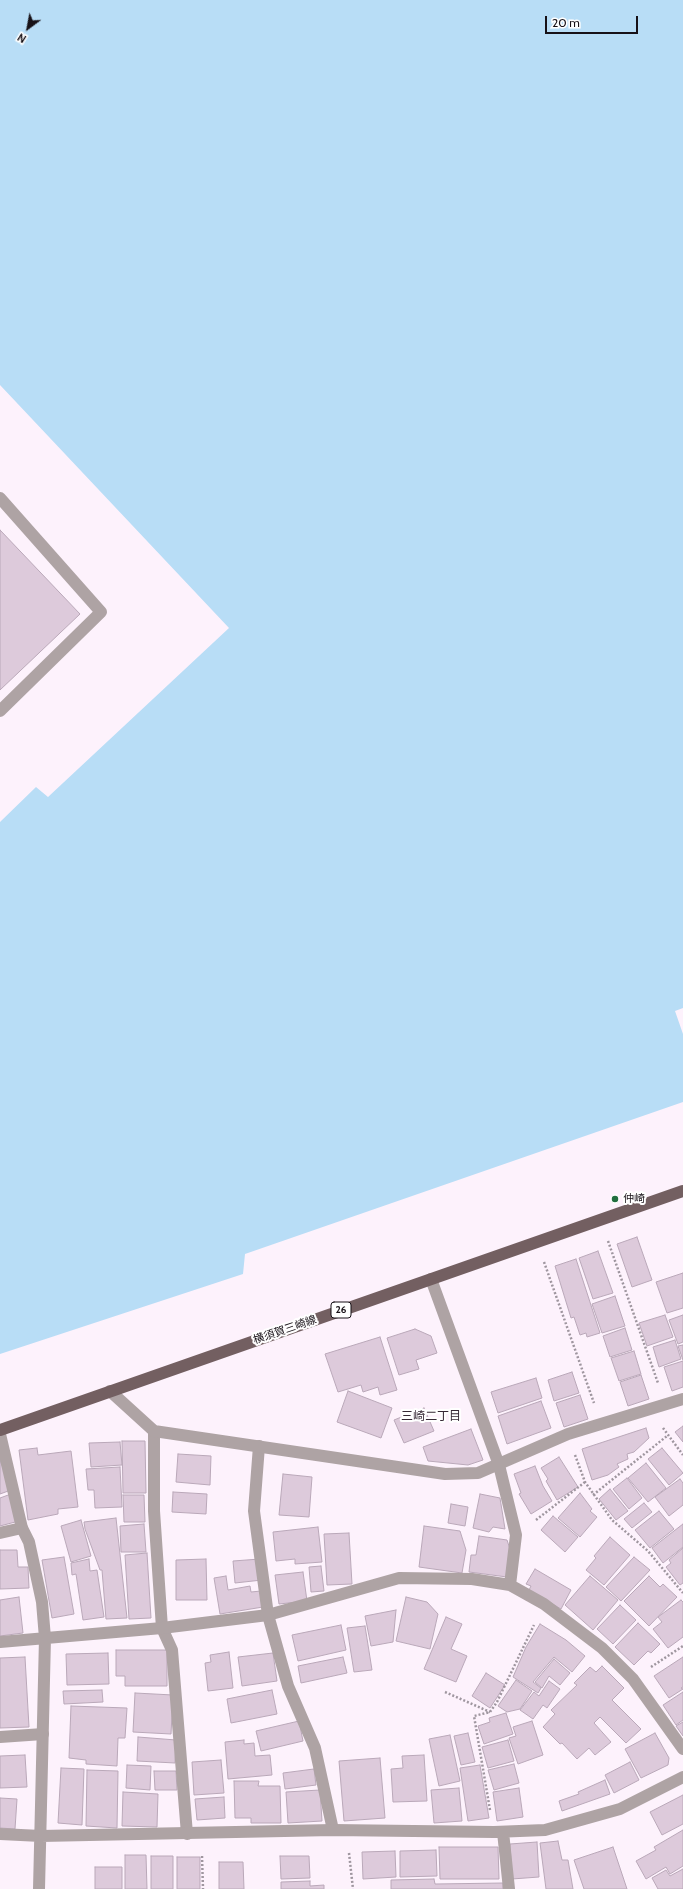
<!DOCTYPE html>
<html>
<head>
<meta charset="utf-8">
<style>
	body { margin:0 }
	#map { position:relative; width:683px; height:1889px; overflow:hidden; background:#fdf2fc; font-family:Cabin,sans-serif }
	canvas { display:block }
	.north { position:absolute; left:8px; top:8px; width:40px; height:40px; -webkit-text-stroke:3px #fff; paint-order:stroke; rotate:212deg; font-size:11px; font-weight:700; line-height:16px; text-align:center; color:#171117 }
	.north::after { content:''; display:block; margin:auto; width:14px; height:18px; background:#171117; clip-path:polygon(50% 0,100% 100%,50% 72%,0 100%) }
	.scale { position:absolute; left:545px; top:16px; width:93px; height:18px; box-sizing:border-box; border:2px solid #171117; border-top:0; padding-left:5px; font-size:12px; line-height:14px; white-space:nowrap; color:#171117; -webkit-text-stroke:3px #fff; paint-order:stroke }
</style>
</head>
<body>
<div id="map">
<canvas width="683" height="1889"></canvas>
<div class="north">N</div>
<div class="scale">20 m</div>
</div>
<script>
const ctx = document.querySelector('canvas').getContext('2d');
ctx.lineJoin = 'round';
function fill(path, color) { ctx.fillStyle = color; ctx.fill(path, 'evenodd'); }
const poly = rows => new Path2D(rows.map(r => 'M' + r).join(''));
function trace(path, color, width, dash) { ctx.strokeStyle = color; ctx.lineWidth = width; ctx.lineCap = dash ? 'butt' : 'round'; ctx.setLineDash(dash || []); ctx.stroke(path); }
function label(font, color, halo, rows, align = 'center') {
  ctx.font = font + ' Cabin,"Noto Sans JP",sans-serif'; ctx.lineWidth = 4; ctx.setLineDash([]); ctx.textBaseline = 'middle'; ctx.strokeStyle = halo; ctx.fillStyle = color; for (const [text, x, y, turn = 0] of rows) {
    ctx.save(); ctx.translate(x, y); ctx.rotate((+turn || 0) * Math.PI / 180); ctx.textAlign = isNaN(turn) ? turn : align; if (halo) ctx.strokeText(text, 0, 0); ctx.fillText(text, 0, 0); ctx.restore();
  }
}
fill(poly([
	[0,0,683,0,683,1008,675,1011,683,1034,683,1102,245,1254,243,1274,0,1354,0,822,36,787,48,797,229,628,0,385]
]), '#b8ddf6');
const building = poly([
	[0,530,80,614,0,690,0,530],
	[637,1237,652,1280,632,1287,617,1244,637,1237],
	[598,1251,613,1293,593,1299,579,1258,598,1251],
	[576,1259,600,1333,587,1337,586,1333,580,1335,574,1317,571,1318,555,1266,576,1259],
	[683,1273,683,1308,667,1313,656,1282,683,1273],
	[615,1296,625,1326,602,1333,592,1304,615,1296],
	[665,1315,673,1337,647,1346,639,1323,665,1315],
	[683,1315,683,1342,678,1344,669,1320,683,1315],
	[625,1328,632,1350,610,1357,603,1336,625,1328],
	[415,1329,431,1336,437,1353,416,1360,419,1369,399,1375,387,1338,415,1329],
	[380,1337,397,1390,380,1395,378,1387,363,1392,361,1385,338,1392,325,1354,380,1337],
	[675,1340,681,1359,659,1367,653,1347,675,1340],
	[683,1345,683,1360,678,1346,683,1345],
	[634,1351,641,1374,619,1381,611,1358,634,1351],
	[683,1361,683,1387,672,1391,664,1367,683,1361],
	[572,1372,579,1393,554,1401,548,1380,572,1372],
	[641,1375,649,1399,628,1406,620,1382,641,1375],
	[536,1378,542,1398,498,1413,491,1392,536,1378],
	[348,1391,392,1408,381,1438,337,1422,348,1391],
	[580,1395,588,1419,564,1427,556,1403,580,1395],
	[541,1401,551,1428,507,1444,498,1416,541,1401],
	[424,1408,434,1431,404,1443,394,1420,424,1408],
	[683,1426,683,1442,675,1432,683,1426],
	[646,1428,649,1438,634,1452,627,1454,628,1459,617,1464,619,1467,608,1475,592,1480,582,1449,646,1428],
	[471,1429,483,1460,468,1465,428,1461,423,1447,471,1429],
	[122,1441,145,1441,146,1493,123,1493,122,1441],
	[120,1442,122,1465,91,1467,89,1443,120,1442],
	[37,1448,38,1455,71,1451,78,1507,58,1509,58,1514,28,1520,19,1450,37,1448],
	[662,1448,683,1473,669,1485,648,1459,662,1448],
	[178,1454,211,1456,210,1485,176,1482,178,1454],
	[559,1457,578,1487,557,1500,546,1481,548,1479,541,1468,559,1457],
	[0,1460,11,1490,0,1494,0,1460],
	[646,1463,666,1488,648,1502,628,1478,646,1463],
	[535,1466,543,1486,552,1501,531,1514,519,1494,521,1493,514,1474,535,1466],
	[120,1467,122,1507,95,1508,94,1490,88,1490,86,1469,120,1467],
	[283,1474,312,1477,309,1517,279,1515,283,1474],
	[627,1478,642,1498,629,1509,613,1489,627,1478],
	[680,1479,683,1483,683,1505,669,1516,655,1497,680,1479],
	[610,1489,628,1511,616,1520,599,1499,610,1489],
	[173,1492,207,1494,206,1514,172,1512,173,1492],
	[580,1493,592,1509,590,1511,597,1517,580,1537,558,1518,580,1493],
	[11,1494,19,1521,0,1526,0,1498,11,1494],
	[480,1494,500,1498,505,1529,493,1527,489,1532,473,1528,480,1494],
	[123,1495,144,1495,145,1522,124,1522,123,1495],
	[644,1503,652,1512,632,1528,624,1519,644,1503],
	[451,1504,468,1507,465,1526,448,1523,451,1504],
	[659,1511,674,1529,650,1548,635,1530,659,1511],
	[553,1516,578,1537,565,1552,541,1530,553,1516],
	[116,1518,127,1618,106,1619,102,1570,100,1570,85,1529,84,1522,116,1518],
	[81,1520,91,1556,71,1562,61,1526,81,1520],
	[144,1524,146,1552,121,1552,120,1526,144,1524],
	[683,1524,683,1547,663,1563,652,1548,683,1524],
	[424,1526,460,1531,466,1550,462,1573,419,1567,424,1526],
	[318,1527,322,1562,295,1564,295,1559,276,1561,273,1532,318,1527],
	[349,1533,352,1584,327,1585,324,1534,349,1533],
	[479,1536,507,1540,511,1552,507,1577,469,1572,471,1555,476,1555,479,1536],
	[610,1537,630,1555,604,1585,586,1570,596,1558,594,1556,610,1537],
	[683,1548,683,1583,680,1585,666,1567,671,1563,669,1560,683,1548],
	[0,1550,17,1550,18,1567,28,1567,29,1588,0,1589,0,1550],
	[147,1553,151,1618,129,1619,125,1555,147,1553],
	[64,1557,74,1614,52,1618,42,1560,64,1557],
	[634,1557,650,1570,621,1601,606,1587,634,1557],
	[89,1559,90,1571,97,1570,104,1617,83,1620,76,1574,72,1575,71,1563,89,1559],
	[206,1559,207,1600,176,1600,176,1560,206,1559],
	[260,1559,262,1580,235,1583,233,1561,260,1559],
	[321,1566,324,1591,311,1592,309,1567,321,1566],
	[535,1569,571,1590,561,1609,529,1590,531,1586,526,1584,535,1569],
	[303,1572,307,1601,279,1604,275,1575,303,1572],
	[226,1576,228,1590,250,1586,251,1592,261,1591,263,1607,220,1614,214,1578,226,1576],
	[590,1576,618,1600,593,1630,565,1605,590,1576],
	[649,1576,660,1587,663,1584,677,1597,649,1626,624,1601,649,1576],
	[19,1597,23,1633,0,1636,0,1600,19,1597],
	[406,1597,427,1602,438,1614,430,1649,396,1641,406,1597],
	[681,1600,683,1602,683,1637,668,1648,653,1629,662,1622,658,1617,681,1600],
	[620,1605,636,1620,613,1644,597,1629,620,1605],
	[396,1610,393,1642,371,1646,365,1616,396,1610],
	[446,1617,462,1624,451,1649,467,1656,456,1682,424,1669,446,1617],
	[638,1623,660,1644,651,1653,648,1651,634,1665,615,1647,638,1623],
	[540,1624,566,1640,585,1656,572,1672,554,1657,533,1682,541,1688,538,1693,513,1677,526,1647,540,1624],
	[341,1625,346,1650,298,1661,292,1635,341,1625],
	[365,1626,372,1670,354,1672,347,1628,365,1626],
	[116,1650,167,1650,167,1686,125,1686,125,1676,116,1676,116,1650],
	[229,1652,233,1688,208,1691,205,1663,211,1662,210,1655,229,1652],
	[108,1653,109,1684,67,1685,66,1654,108,1653],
	[273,1653,277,1681,242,1686,238,1657,273,1653],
	[25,1657,29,1727,0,1728,0,1658,25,1657],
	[343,1657,347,1673,301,1683,298,1666,343,1657],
	[683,1657,683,1687,681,1688,683,1689,669,1698,654,1676,683,1657],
	[554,1659,570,1673,560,1685,549,1676,542,1688,535,1682,554,1659],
	[602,1666,624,1688,612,1700,641,1729,626,1743,600,1717,594,1723,611,1742,595,1755,589,1748,577,1759,562,1743,560,1744,543,1727,555,1714,551,1710,577,1685,574,1683,590,1667,596,1672,602,1666],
	[486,1673,505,1685,490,1708,472,1696,486,1673],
	[516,1680,532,1691,520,1709,507,1712,498,1706,516,1680],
	[549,1681,560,1689,547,1708,543,1705,533,1719,520,1710,534,1692,539,1696,549,1681],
	[102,1690,103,1702,64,1704,63,1691,102,1690],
	[272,1690,277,1714,231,1723,227,1699,272,1690],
	[683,1692,683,1720,676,1725,663,1705,683,1692],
	[135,1693,173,1695,171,1734,133,1732,135,1693],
	[71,1706,127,1708,125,1738,118,1738,117,1766,86,1764,86,1760,69,1758,71,1706],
	[506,1713,513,1734,484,1744,478,1726,490,1722,489,1718,506,1713],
	[299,1721,303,1741,261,1751,256,1731,299,1721],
	[532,1721,543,1755,518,1764,509,1738,516,1736,513,1727,532,1721],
	[683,1722,683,1736,676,1726,683,1722],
	[468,1733,475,1762,461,1765,454,1736,468,1733],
	[655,1733,669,1758,668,1765,641,1778,625,1749,655,1733],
	[450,1735,460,1781,439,1786,429,1739,450,1735],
	[138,1737,176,1740,175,1763,137,1761,138,1737],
	[244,1740,244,1744,254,1743,255,1756,270,1755,272,1775,228,1779,225,1742,244,1740],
	[508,1740,514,1761,488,1768,482,1747,508,1740],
	[25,1755,27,1787,0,1788,0,1756,25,1755],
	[424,1755,427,1801,393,1802,391,1769,403,1768,402,1756,424,1755],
	[380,1758,385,1818,344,1821,339,1761,380,1758],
	[221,1760,224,1793,194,1795,192,1762,221,1760],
	[630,1762,639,1780,614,1793,605,1775,630,1762],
	[514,1764,519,1783,494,1790,488,1770,514,1764],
	[127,1765,151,1766,150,1790,126,1788,127,1765],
	[480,1765,489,1818,468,1821,460,1768,480,1765],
	[61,1768,84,1769,82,1825,58,1823,61,1768],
	[314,1769,316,1785,285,1789,283,1773,314,1769],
	[87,1770,118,1771,117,1828,86,1826,87,1770],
	[154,1771,176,1771,177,1790,155,1790,154,1771],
	[605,1780,610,1794,562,1811,559,1801,579,1794,578,1792,605,1780],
	[234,1781,259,1781,258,1786,280,1786,281,1823,251,1823,251,1818,235,1818,234,1781],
	[459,1788,462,1821,434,1823,431,1790,459,1788],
	[519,1788,523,1817,497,1821,493,1792,519,1788],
	[320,1790,322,1821,288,1823,286,1792,320,1790],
	[123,1792,158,1794,157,1827,122,1826,123,1792],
	[683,1795,683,1824,662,1835,650,1812,683,1795],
	[224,1797,225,1818,197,1820,195,1799,224,1797],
	[0,1798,17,1799,15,1829,0,1828,0,1798],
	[683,1830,683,1866,670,1874,666,1867,646,1879,636,1861,656,1850,654,1847,683,1830],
	[558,1841,562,1860,568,1860,573,1889,546,1889,540,1843,558,1841],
	[537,1842,539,1877,512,1879,510,1844,537,1842],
	[439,1847,498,1847,499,1879,440,1879,439,1847],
	[613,1847,627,1889,584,1889,574,1860,613,1847],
	[436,1850,437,1876,400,1877,400,1851,436,1850],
	[395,1851,396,1877,363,1879,362,1852,395,1851],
	[125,1855,146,1855,147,1889,125,1889,125,1855],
	[151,1856,173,1856,173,1889,151,1889,151,1856],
	[280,1856,309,1856,310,1878,281,1879,280,1856],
	[177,1857,200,1857,200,1889,177,1889,177,1857],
	[219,1862,243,1862,244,1889,219,1889,219,1862],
	[95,1867,122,1867,122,1889,95,1889,95,1867],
	[683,1869,683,1889,658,1889,652,1878,666,1870,670,1876,683,1869],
	[434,1879,435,1884,503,1883,503,1889,391,1889,391,1880,434,1879],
	[310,1881,310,1886,324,1885,324,1889,281,1889,281,1882,310,1881]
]);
fill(building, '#ddcadb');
trace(building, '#baa8b9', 1);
trace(poly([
	[608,1241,658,1383],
	[544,1262,594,1403],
	[663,1428,683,1455],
	[575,1455,585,1482,612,1520,648,1551,683,1593],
	[593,1495,667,1436],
	[536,1520,585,1482],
	[651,1667,683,1646],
	[445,1692,490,1712],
	[490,1810,474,1716,490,1712,497,1702,534,1625],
	[349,1853,353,1889],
	[202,1856,203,1889]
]), '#9f969f', 2.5, [2, 2]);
trace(poly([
	[0,498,101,612,0,711],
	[154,1431,154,1511,162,1628,172,1650,187,1834],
	[259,1446,254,1511,268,1615,288,1686,315,1748,333,1830],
	[0,1533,22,1528],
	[0,1737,43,1734]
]), '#aea3a4', 12);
trace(poly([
	[431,1279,499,1465,516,1535,510,1585],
	[110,1391,154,1431,445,1474,478,1473,568,1434,683,1399],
	[0,1434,22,1528,29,1542,42,1602,45,1638,39,1889],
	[0,1642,162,1628,268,1615,399,1578,472,1579,510,1585,544,1604,602,1648,633,1679,683,1749],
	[503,1832,509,1889],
	[0,1834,41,1836,333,1830,494,1832,545,1830,620,1809,683,1777]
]), '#aea3a4', 12);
trace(poly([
	[0,1430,683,1191]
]), '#735f61', 12);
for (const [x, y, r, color] of [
	[615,1199,4,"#206e3e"]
]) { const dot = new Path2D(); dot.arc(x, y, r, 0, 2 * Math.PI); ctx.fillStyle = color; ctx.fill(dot); trace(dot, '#fff', 1.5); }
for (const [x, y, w] of [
	[341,1310,20]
]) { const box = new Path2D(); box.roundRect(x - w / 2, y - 8, w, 16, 3); ctx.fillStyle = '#fff'; ctx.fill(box); trace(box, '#171117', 1); }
label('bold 10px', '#171117', null, [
	["26",341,1310]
]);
label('11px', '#171117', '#fff', [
	["仲崎",623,1199]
], 'left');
label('11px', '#171117', '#fff', [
	["横須賀三崎線",285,1330,-19]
]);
label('12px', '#362835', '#fff', [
	["三崎二丁目",431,1416]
]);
</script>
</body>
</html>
